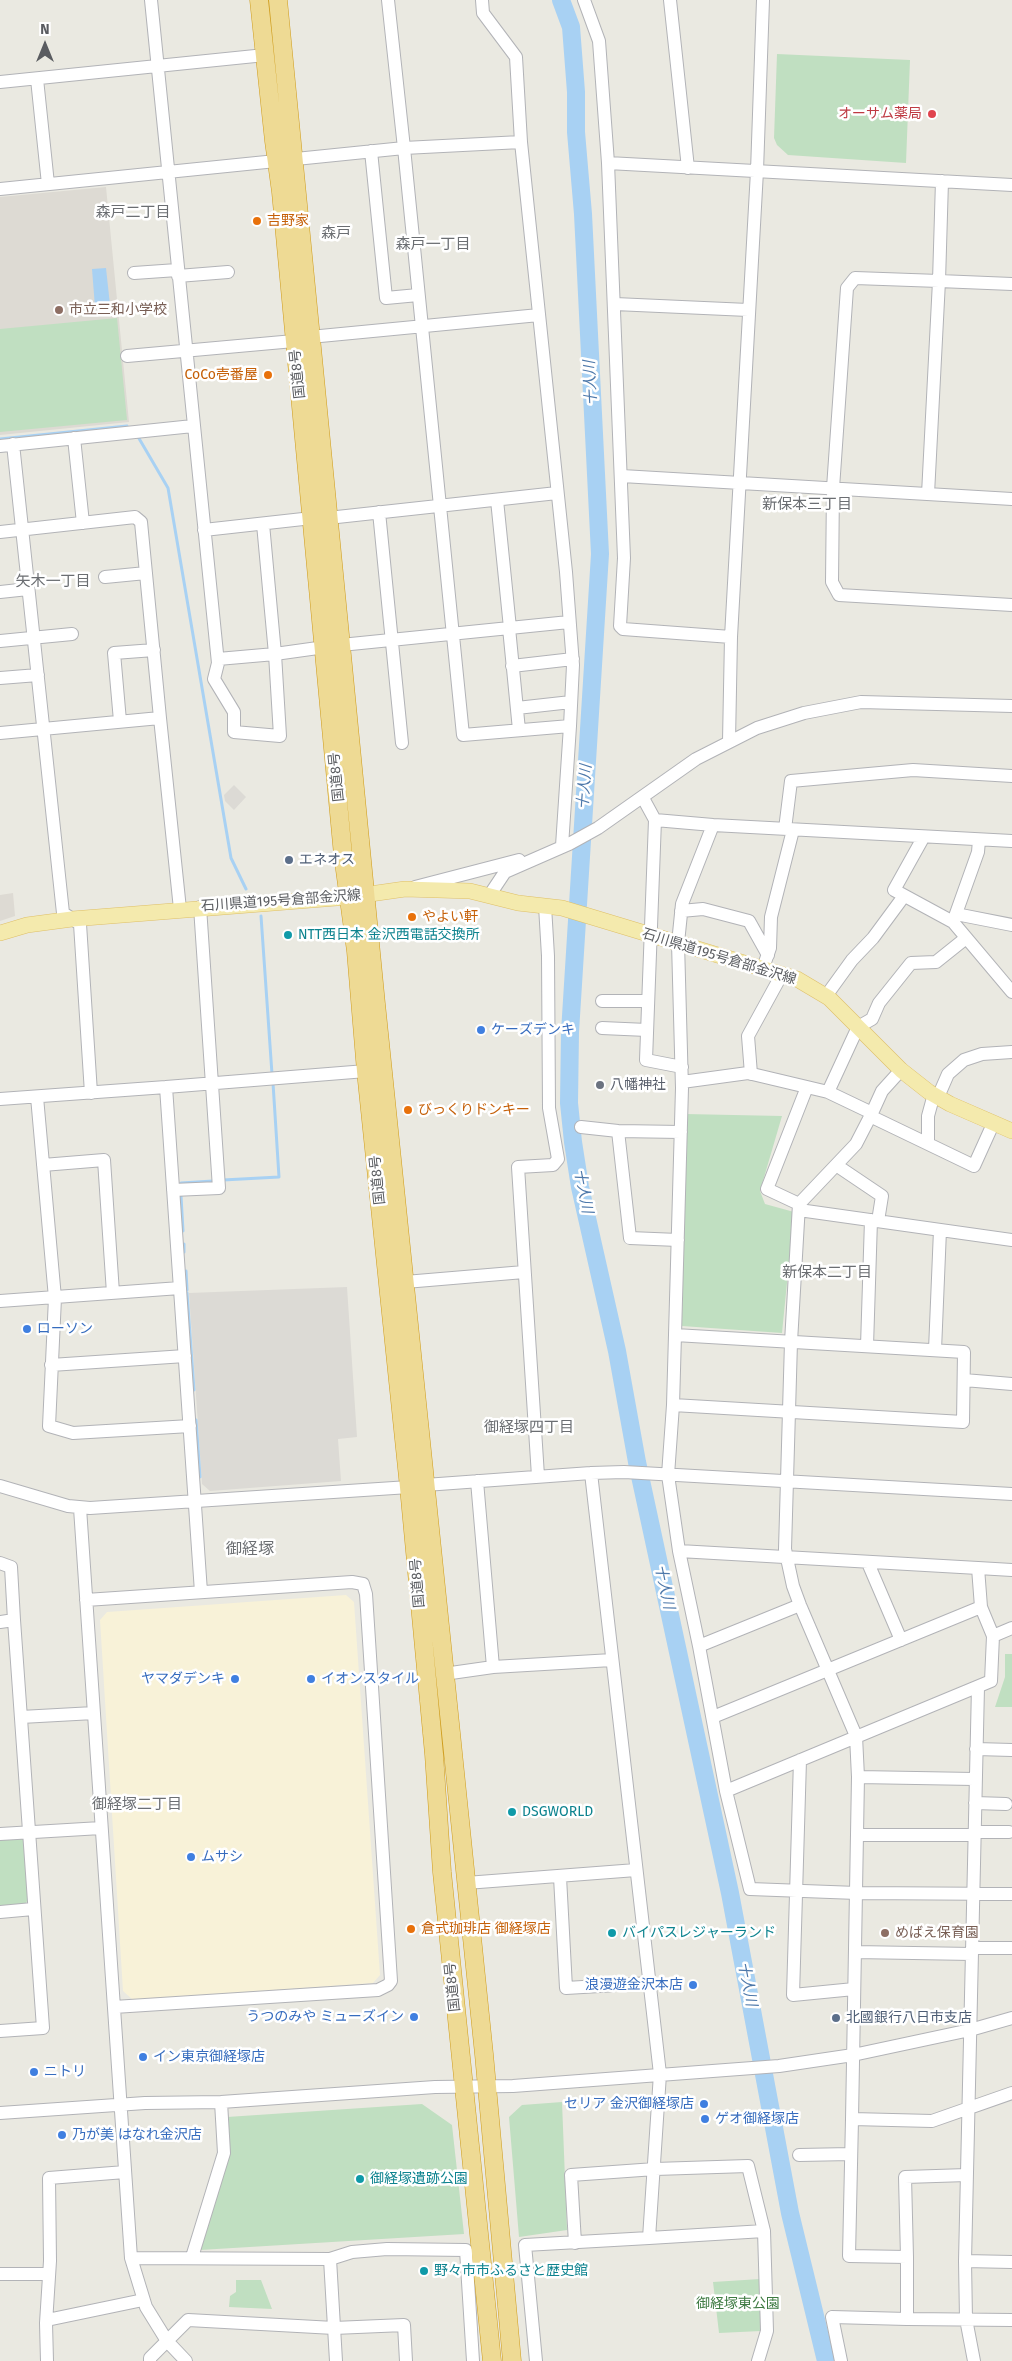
<!DOCTYPE html>
<html>
<head>
<meta charset="utf-8">
<style>
	body { margin:0 }
	#map { position:relative; width:1012px; height:2361px; overflow:hidden; background:#eae9e1; font-family:"Fira Sans",sans-serif }
	canvas { display:block }
	.north { position:absolute; left:20px; top:20px; width:50px; height:50px; -webkit-text-stroke:4px #fff; paint-order:stroke; rotate:0deg; font-size:14px; font-weight:700; line-height:20px; text-align:center; color:#5a5c60 }
	.north::after { content:''; display:block; margin:auto; width:18px; height:22px; background:#5a5c60; clip-path:polygon(50% 0,100% 100%,50% 72%,0 100%) }
</style>
</head>
<body>
<div id="map">
<canvas width="1012" height="2361"></canvas>
<div class="north">N</div>
</div>
<script>
const ctx = document.querySelector('canvas').getContext('2d');
ctx.lineJoin = 'round';
function fill(path, color) { ctx.fillStyle = color; ctx.fill(path, 'evenodd'); }
const poly = rows => new Path2D(rows.map(r => 'M' + r).join(''));
function trace(path, color, width, dash) { ctx.strokeStyle = color; ctx.lineWidth = width; ctx.lineCap = dash ? 'butt' : 'round'; ctx.setLineDash(dash || []); ctx.stroke(path); }
function label(font, color, halo, rows, align = 'center') {
  ctx.font = font + ' "Fira Sans","Noto Sans JP",sans-serif'; ctx.lineWidth = 5; ctx.setLineDash([]); ctx.textBaseline = 'middle'; ctx.strokeStyle = halo; ctx.fillStyle = color; for (const [text, x, y, turn = 0] of rows) {
    ctx.save(); ctx.translate(x, y); ctx.rotate((+turn || 0) * Math.PI / 180); ctx.textAlign = isNaN(turn) ? turn : align; if (halo) ctx.strokeText(text, 0, 0); ctx.fillText(text, 0, 0); ctx.restore();
  }
}
fill(poly([
	[346,1595,354,1602,380,1975,373,1983,133,2000,123,1991,100,1620,107,1612]
]), '#f8f2d8');
fill(poly([
	[234,785,246,797,234,810,225,801,224,795],
	[347,1287,357,1437,338,1439,341,1481,210,1491,202,1484,189,1293]
]), '#dcdad5');
fill(poly([
	[106,187,129,422,0,435,0,197],
	[13,893,15,916,0,921,0,895]
]), '#dddad3');
fill(poly([
	[777,54,910,60,906,163,788,155,777,145,774,138],
	[117,318,127,420,0,432,0,329],
	[685,1114,782,1116,760,1191,765,1204,794,1212,782,1333,682,1326],
	[1005,1654,1012,1654,1012,1707,995,1707,1005,1677],
	[25,1837,28,1900,25,1904,0,1906,0,1838],
	[562,2102,567,2230,519,2237,509,2117,522,2105],
	[422,2104,452,2125,464,2234,200,2250,227,2117],
	[760,2279,761,2331,719,2333,713,2282],
	[236,2280,261,2280,272,2309,229,2307,230,2296,236,2292]
]), '#c0dfc1');
fill(poly([
	[106,268,110,305,95,307,92,269]
]), '#a8d1f3');
trace(poly([
	[137,435,168,488,231,858,246,889],
	[0,439,127,426],
	[261,916,272,1074],
	[223,1180,279,1177,273,1083],
	[181,1183,213,1181],
	[181,1196,183,1231],
	[184,1244,184,1252],
	[186,1271,187,1290],
	[187,1293,194,1390],
	[196,1420,200,1477]
]), '#a8d1f3', 3);
trace(poly([
	[561,0,571,27,576,92,576,132,583,214,600,554,570,1032,569,1103,573,1142,580,1187,617,1351,637,1462,730,1893,790,2213,826,2361]
]), '#a8d1f3', 18);
const minor = poly([
	[151,0,218,663,214,679,234,712,234,732,280,736,275,654,325,647],
	[388,0,404,148,521,142,566,572,573,665,570,726],
	[482,0,483,13,516,57,521,142],
	[584,0,599,41,608,163,624,558,620,626,623,629,731,637],
	[670,0,688,168],
	[37,79,48,184],
	[0,82,265,55],
	[371,151,386,298,418,295],
	[608,163,1012,185],
	[942,181,939,281,855,278,847,288,833,488,832,582,839,595,1012,605],
	[0,189,404,148,463,735,570,726,562,846],
	[134,273,177,270],
	[178,276,228,272],
	[615,304,748,310],
	[310,337,539,315],
	[127,356,294,341],
	[74,438,83,523],
	[13,444,63,913,80,924,91,1093],
	[0,446,193,426],
	[622,476,1012,499],
	[928,494,939,281,1012,284],
	[497,500,510,628],
	[379,512,402,743],
	[328,518,557,493],
	[204,530,312,518],
	[0,532,135,517,141,522,160,718],
	[105,577,146,573],
	[0,592,28,589],
	[509,628,519,730],
	[0,641,72,634],
	[341,645,569,622],
	[218,659,275,654,263,524],
	[512,666,573,659],
	[0,678,38,675],
	[517,708,571,702],
	[120,721,114,653,154,650],
	[0,733,160,718,180,909],
	[729,741,731,637,757,171,763,0],
	[643,798,655,820,713,825,1012,841],
	[655,820,646,1060,682,1067],
	[713,825,682,904,678,943,682,1088,673,1405,668,1475,679,1551,699,1646,726,1791,750,1889,857,1893,1012,1894],
	[785,829,791,781,913,770,1012,776],
	[923,838,894,890,953,922,1012,992],
	[415,887,519,860],
	[489,896,505,872,569,844,598,828,696,759,757,728,804,713,861,702,1012,706],
	[681,911,703,909,749,921,768,955],
	[956,914,1012,925],
	[953,922,978,852,979,840],
	[763,968,770,948,771,917,793,830],
	[826,996,852,960,873,938,904,896],
	[602,1001,648,1001],
	[602,1028,647,1030],
	[751,1074,748,1036,782,974],
	[682,1082,748,1073,807,1087,767,1189,799,1204,791,1342,785,1549,793,1586,800,1605,856,1736,858,1777,852,2119,932,2121,1012,2093],
	[166,1087,366,1071],
	[807,1087,828,1092,872,1113,882,1091,901,1070],
	[828,1092,858,1027,872,1019,879,1003,911,963,936,962,966,938],
	[37,1097,55,1298,49,1426,73,1433,190,1426],
	[938,1097,948,1074,964,1060,982,1054,1012,1052],
	[0,1099,166,1087,201,1592],
	[870,1116,974,1166,993,1124],
	[581,1127,618,1131,681,1132],
	[618,1131,630,1238,678,1240],
	[928,1143,928,1116,934,1094],
	[43,1165,104,1160,113,1293],
	[836,1165,882,1196,878,1221],
	[173,1190,219,1188,200,907],
	[799,1204,856,1144,872,1113],
	[799,1210,1012,1240],
	[405,1282,524,1272],
	[0,1301,180,1288],
	[867,1346,871,1220],
	[935,1350,940,1230],
	[51,1365,185,1356],
	[964,1380,1012,1384],
	[673,1405,963,1422,964,1352,675,1335],
	[538,1476,518,1167,553,1165,558,1159,549,1108,548,956,545,906],
	[477,1481,493,1667],
	[425,1485,591,1473],
	[0,1486,68,1506,90,1508,409,1487],
	[80,1508,131,2258,146,2307,167,2341,186,2361],
	[679,1551,978,1568,981,1607,993,1636,1012,1628],
	[0,1563,11,1567,14,1620,0,1622],
	[868,1563,901,1640],
	[978,1568,1012,1570],
	[86,1600,352,1582,363,1584,366,1594,391,1981,388,1985,378,1990,114,2007],
	[699,1646,800,1605],
	[444,1674,493,1667,612,1660],
	[978,1687,965,2261,1012,2262],
	[21,1717,94,1713],
	[713,1717,981,1607],
	[976,1749,1012,1750],
	[800,1760,793,1995,854,1989],
	[858,1777,974,1779],
	[726,1791,991,1681,993,1636],
	[975,1803,1006,1804],
	[975,1832,1009,1832],
	[0,1834,101,1828],
	[857,1835,975,1835],
	[560,1877,566,1988,650,1983],
	[466,1883,636,1870],
	[0,1912,33,1909],
	[972,1948,1012,1948],
	[855,1952,972,1954],
	[0,2031,43,2028,14,1620],
	[0,2113,145,2103,221,2102,435,2087,513,2086,779,2066,853,2055,970,2030,1012,2018],
	[852,2119,849,2256,907,2257,907,2319,1012,2320],
	[799,2155,851,2154],
	[649,2238,764,2231],
	[575,2243,571,2175,655,2169,748,2166,764,2231,767,2331,758,2361],
	[192,2257,224,2153,221,2102],
	[907,2257,905,2177,967,2175],
	[131,2258,330,2259,352,2252,387,2249,466,2250,473,2361],
	[330,2259,336,2361],
	[965,2261,966,2319,974,2361],
	[0,2274,49,2274],
	[47,2320,143,2300],
	[47,2361,46,2323,50,2261,49,2178,125,2172],
	[150,2361,150,2358,188,2320,334,2328,404,2325,406,2361],
	[536,2361,525,2245,649,2238,660,2074,591,1473,624,1472,1012,1494],
	[841,2361,832,2317,907,2319]
]);
const major = poly([
	[0,933,27,925,72,919,349,897,405,889,470,891,518,903,562,908,797,979,829,998,901,1070,929,1092,950,1104,1012,1131]
]);
const highway = poly([
	[259,0,274,141,281,192,343,855,356,951,366,1071,409,1487,434,1754,442,1872,492,2361],
	[278,0,376,1004,484,2054,512,2361]
]);
trace(minor, '#b2b3b7', 14);
trace(major, '#debf67', 16);
trace(highway, '#cf9c1c', 19);
trace(minor, '#fff', 12);
trace(major, '#f4eaad', 15);
trace(highway, '#eeda94', 18);
for (const [x, y, r, color] of [
	[932,114,5,"#e0444e"],
	[257,221,5,"#e8710a"],
	[59,310,5,"#8d6e63"],
	[268,375,5,"#e8710a"],
	[289,860,5,"#5c6f8a"],
	[412,917,5,"#e8710a"],
	[288,935,5,"#0f9aa8"],
	[481,1030,5,"#3f7fe0"],
	[600,1085,5,"#6b7280"],
	[408,1110,5,"#e8710a"],
	[27,1329,5,"#3f7fe0"],
	[235,1679,5,"#3f7fe0"],
	[311,1679,5,"#3f7fe0"],
	[512,1812,5,"#0f9aa8"],
	[191,1857,5,"#3f7fe0"],
	[411,1929,5,"#e8710a"],
	[612,1933,5,"#0f9aa8"],
	[885,1933,5,"#8d6e63"],
	[693,1985,5,"#3f7fe0"],
	[414,2017,5,"#3f7fe0"],
	[836,2018,5,"#5c6f8a"],
	[143,2057,5,"#3f7fe0"],
	[34,2072,5,"#3f7fe0"],
	[704,2104,5,"#3f7fe0"],
	[705,2119,5,"#3f7fe0"],
	[62,2135,5,"#3f7fe0"],
	[360,2179,5,"#0f9aa8"],
	[424,2271,5,"#0f9aa8"]
]) { const dot = new Path2D(); dot.arc(x, y, r, 0, 2 * Math.PI); ctx.fillStyle = color; ctx.fill(dot); trace(dot, '#fff', 2); }
label('14px', '#be3a42', '#fff', [
	["オーサム薬局",922,114]
], 'right');
label('14px', '#c56008', '#fff', [
	["吉野家",267,221],
	["CoCo壱番屋",258,375,"right"],
	["やよい軒",422,917],
	["びっくりドンキー",418,1110],
	["倉式珈琲店 御経塚店",421,1929]
], 'left');
label('14px', '#785e54', '#fff', [
	["市立三和小学校",69,310],
	["めばえ保育園",895,1933]
], 'left');
label('14px', '#5a5c60', '#fff', [
	["国道8号",298,374,-96],
	["国道8号",337,777,-96],
	["石川県道195号倉部金沢線",281,901,-4],
	["石川県道195号倉部金沢線",719,957,17],
	["国道8号",378,1180,-96],
	["国道8号",418,1583,-95],
	["国道8号",453,1987,-96]
]);
label('14px', '#4e5e75', '#fff', [
	["エネオス",299,860],
	["北國銀行八日市支店",846,2018]
], 'left');
label('14px', '#0d838f', '#fff', [
	["NTT西日本 金沢西電話交換所",298,935],
	["DSGWORLD",522,1812],
	["バイパスレジャーランド",622,1933],
	["御経塚遺跡公園",370,2179],
	["野々市市ふるさと歴史館",434,2271]
], 'left');
label('14px', '#366cbe', '#fff', [
	["ケーズデンキ",491,1030],
	["ローソン",37,1329],
	["ヤマダデンキ",225,1679,"right"],
	["イオンスタイル",321,1679],
	["ムサシ",201,1857],
	["浪漫遊金沢本店",683,1985,"right"],
	["うつのみや ミューズイン",404,2017,"right"],
	["イン東京御経塚店",153,2057],
	["ニトリ",44,2072],
	["セリア 金沢御経塚店",694,2104,"right"],
	["ゲオ御経塚店",715,2119],
	["乃が美 はなれ金沢店",72,2135]
], 'left');
label('14px', '#5b616d', '#fff', [
	["八幡神社",610,1085]
], 'left');
label('14px', '#3e7b42', '#fff', [
	["御経塚東公園",738,2304]
]);
label('15px', '#6b6e72', '#fff', [
	["森戸二丁目",133,213],
	["森戸",336,234],
	["森戸一丁目",433,245],
	["新保本三丁目",807,505],
	["矢木一丁目",53,582],
	["新保本二丁目",827,1273],
	["御経塚四丁目",529,1428],
	["御経塚二丁目",137,1805]
]);
label('italic 15px', '#4d78aa', '#fff', [
	["十人川",591,383,-93],
	["十人川",585,787,-86],
	["十人川",583,1191,79],
	["十人川",664,1587,78],
	["十人川",747,1984,79]
]);
label('16px', '#6b6e72', '#fff', [
	["御経塚",250,1550]
]);
</script>
</body>
</html>
